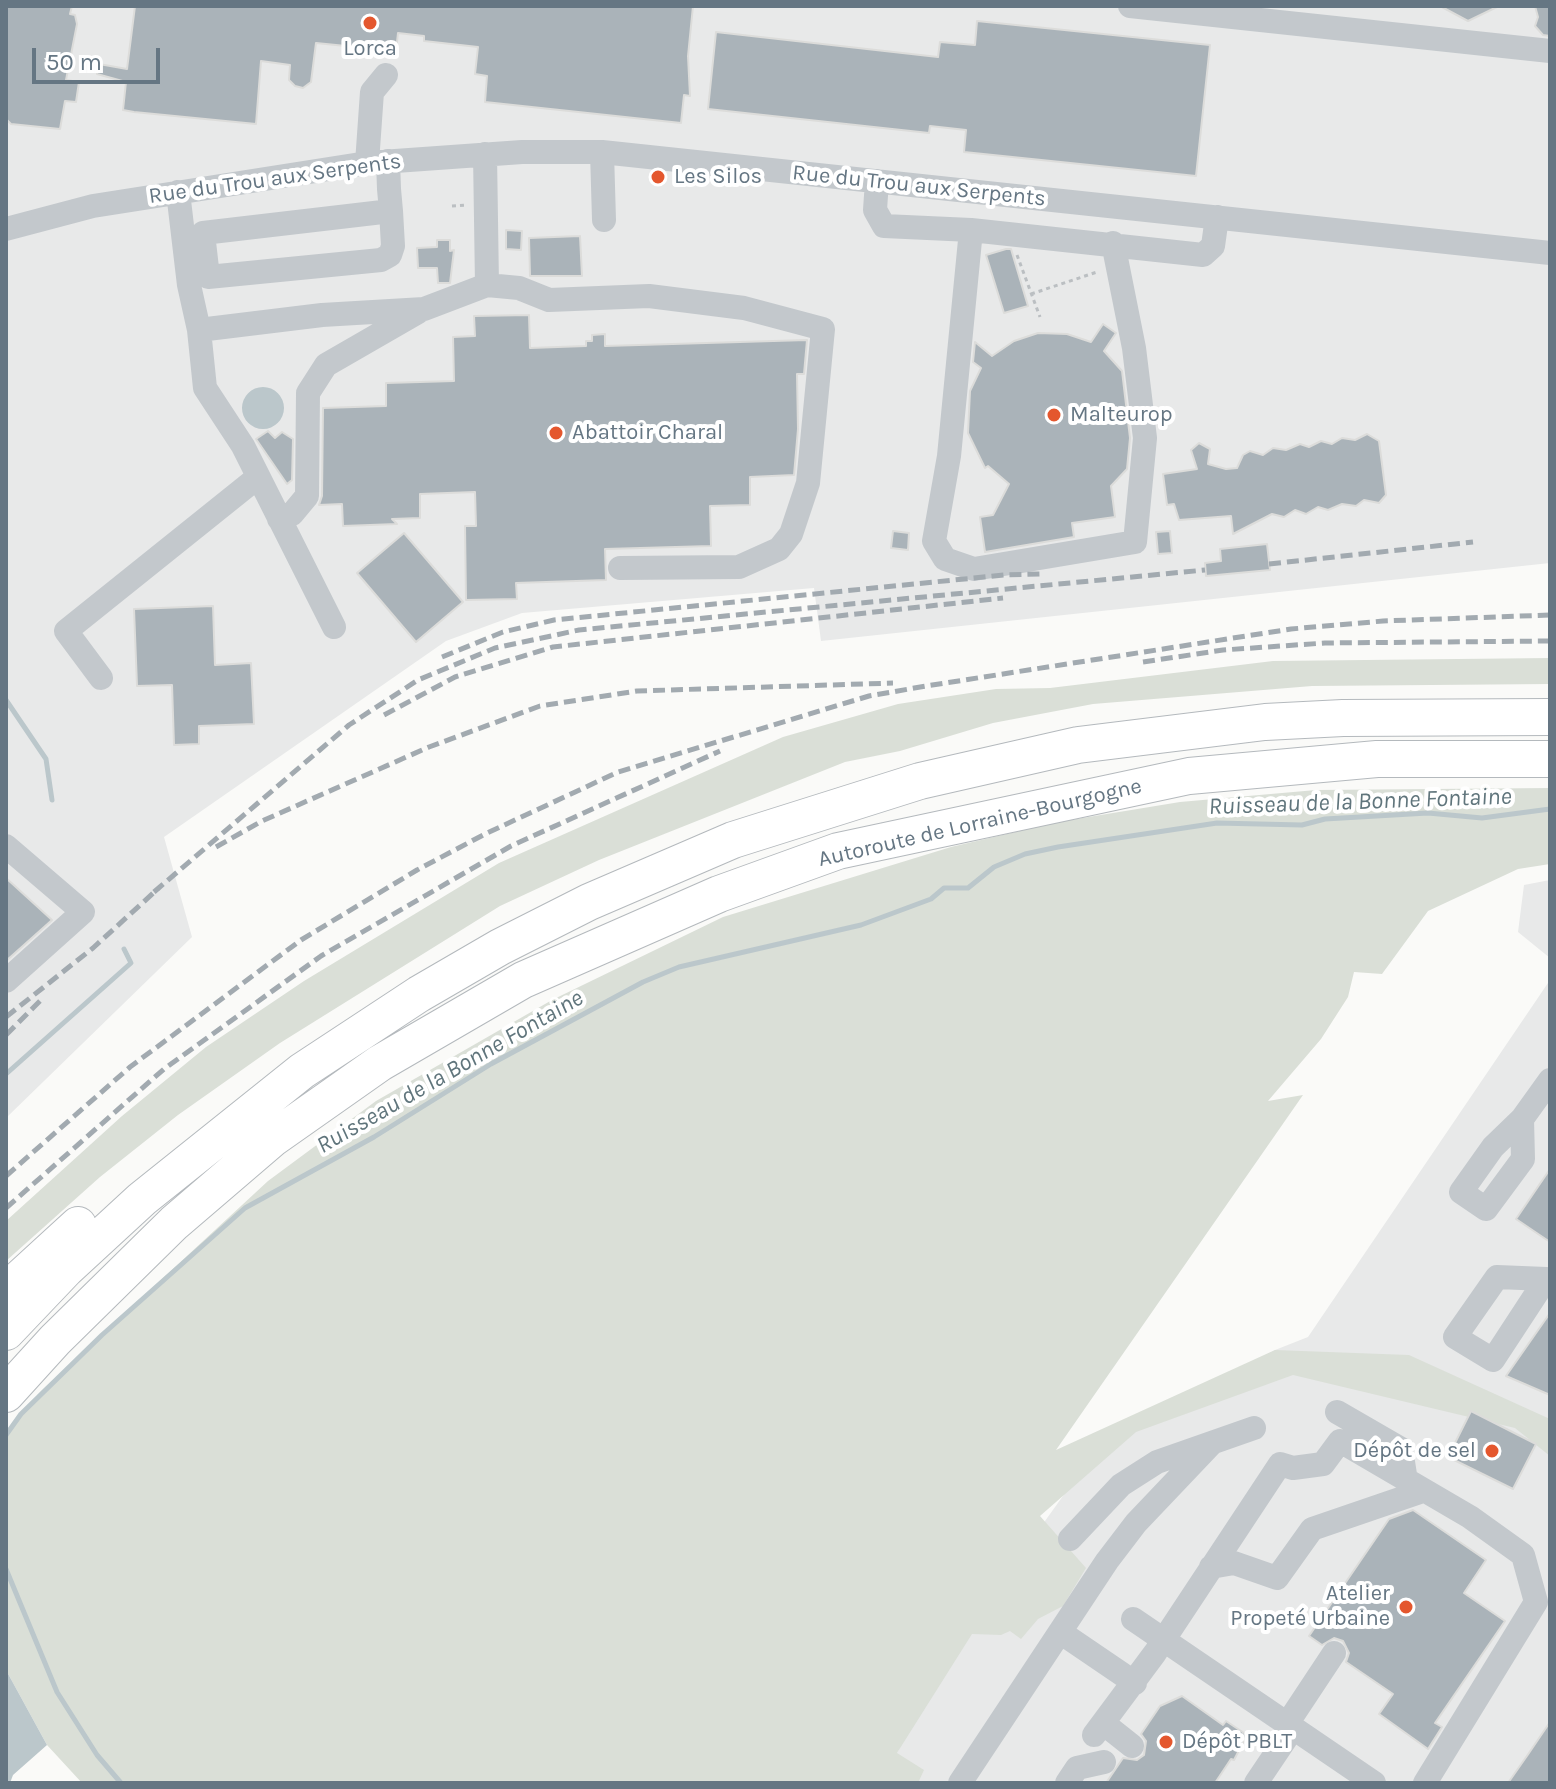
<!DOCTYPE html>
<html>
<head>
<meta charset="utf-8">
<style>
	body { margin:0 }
	#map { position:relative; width:1556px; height:1789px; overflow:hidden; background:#fafaf8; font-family:Karla,sans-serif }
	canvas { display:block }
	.frame { position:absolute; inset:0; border:8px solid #657683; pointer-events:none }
	.scale { position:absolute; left:32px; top:48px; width:128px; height:36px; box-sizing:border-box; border:4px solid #657683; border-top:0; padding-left:10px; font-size:24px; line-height:28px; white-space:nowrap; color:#657683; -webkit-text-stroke:6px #fff; paint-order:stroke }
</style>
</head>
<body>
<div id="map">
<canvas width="1556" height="1789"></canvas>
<div class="frame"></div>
<div class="scale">50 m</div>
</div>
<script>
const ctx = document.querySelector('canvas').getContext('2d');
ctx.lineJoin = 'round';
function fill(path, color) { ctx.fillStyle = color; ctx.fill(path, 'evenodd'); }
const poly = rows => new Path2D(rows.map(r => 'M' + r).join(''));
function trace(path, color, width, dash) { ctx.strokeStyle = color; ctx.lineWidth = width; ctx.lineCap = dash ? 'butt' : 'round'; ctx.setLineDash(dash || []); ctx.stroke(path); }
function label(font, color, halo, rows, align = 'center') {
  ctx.font = font + ' Karla,sans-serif'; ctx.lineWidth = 8; ctx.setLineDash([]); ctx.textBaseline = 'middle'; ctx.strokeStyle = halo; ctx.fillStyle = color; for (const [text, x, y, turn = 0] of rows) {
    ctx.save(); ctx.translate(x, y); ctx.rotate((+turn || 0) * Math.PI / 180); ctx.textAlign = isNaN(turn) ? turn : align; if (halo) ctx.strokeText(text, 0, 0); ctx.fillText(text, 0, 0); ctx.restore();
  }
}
fill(poly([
	[6,6,1550,6,1550,563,821,641,814,588,522,613,446,641,164,837,192,937,6,1118],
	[1550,880,1550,958,1518,932,1524,885],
	[1550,980,1550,1783,882,1783,939,1669,1093,1454,1275,1350,1308,1337]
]), '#e8e9e9');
fill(poly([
	[1550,658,1550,684,1312,686,1093,704,993,723,900,751,845,762,599,860,500,906,280,1043,178,1115,100,1177,6,1261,6,1221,122,1116,206,1047,304,981,499,863,783,737,898,704,996,689,1050,688,1273,661],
	[1550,788,1550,864,1518,869,1428,911,1382,974,1354,972,1348,997,1321,1039,1268,1101,1303,1095,1056,1450,1275,1350,1409,1355,1550,1419,1550,1456,1515,1428,1293,1375,1136,1432,1040,1516,1086,1568,1063,1606,1038,1619,1021,1639,1010,1631,1001,1635,972,1634,897,1753,924,1770,918,1783,82,1783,47,1745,6,1670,6,1432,41,1391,268,1181,376,1101,552,1000,723,917,951,847,1058,822,1180,802,1316,790]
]), '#dadfd7');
fill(poly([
	'242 408a21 21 0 1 1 42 0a21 21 0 1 1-42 0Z',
	[6,1670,47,1745,13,1775,10,1783,6,1783]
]), '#bbc7cb');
trace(poly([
	[6,700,46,759,52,800],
	[6,1074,131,963,124,949],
	[6,1435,21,1414,102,1335,245,1208,374,1137,491,1064,643,982,679,967,861,925,931,899,944,888,968,888,994,867,1025,854,1058,847,1217,823,1302,825,1325,819,1428,813,1482,818,1550,809],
	[6,1569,57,1692,97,1755,121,1783]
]), '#bbc7cb', 5);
const building = poly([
	[6,6,72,6,70,14,75,15,77,24,66,80,79,82,76,102,65,101,60,129,11,124,6,119,6,6],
	[135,6,693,6,688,56,690,96,684,95,681,123,485,102,487,76,475,74,478,47,424,41,424,36,398,33,396,51,316,43,311,82,303,88,295,86,289,80,290,65,261,61,256,124,134,112,123,110,126,82,97,74,99,64,127,69,135,6],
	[1440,6,1499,6,1468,21,1440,6],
	[1535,6,1550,6,1550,36,1543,35,1535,26,1538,17,1535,6],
	[977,21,1210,45,1196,176,964,152,966,130,930,126,929,133,708,109,716,32,938,57,940,42,975,45,977,21],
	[506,230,522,231,521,250,506,249,506,230],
	[580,236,582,276,530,276,529,238,580,236],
	[437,240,450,240,450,251,454,250,450,283,438,283,437,268,418,268,417,248,437,247,437,240],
	[1006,249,1011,249,1028,306,1004,313,986,255,1006,249],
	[529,315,530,348,586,346,586,341,592,341,592,335,605,334,605,346,807,340,804,374,797,374,798,429,794,475,750,477,750,505,710,506,711,546,605,549,606,580,516,583,517,599,466,600,465,526,476,526,475,492,420,494,420,518,392,519,397,524,343,526,342,504,319,505,322,496,323,408,386,406,386,383,454,381,453,337,475,336,474,316,529,315],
	[1103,324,1116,333,1104,351,1122,371,1130,438,1127,469,1111,486,1115,517,1072,523,1074,537,985,552,980,517,993,515,1009,484,988,466,985,468,968,433,970,391,981,368,973,362,975,342,992,356,1014,341,1038,333,1067,334,1091,342,1103,324],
	[268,431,275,438,282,432,293,439,292,480,287,484,256,439,268,431],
	[1367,434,1379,441,1386,495,1379,503,1364,500,1356,506,1342,504,1328,510,1318,507,1306,514,1295,510,1284,517,1272,514,1233,534,1231,516,1179,520,1174,504,1167,505,1163,474,1197,469,1191,450,1199,443,1210,449,1208,464,1226,469,1237,468,1243,455,1250,451,1263,455,1273,448,1286,450,1300,444,1309,447,1321,441,1332,444,1342,438,1355,440,1367,434],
	[893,531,909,533,908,550,891,548,893,531],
	[1170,531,1172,553,1158,554,1156,532,1170,531],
	[404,533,463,602,416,642,357,573,404,533],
	[1267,544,1270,570,1206,576,1205,563,1221,561,1220,549,1267,544],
	[213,606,215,665,251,663,254,724,199,726,199,744,174,745,172,685,137,686,134,609,213,606],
	[6,878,52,920,6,961,6,878],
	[1550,1169,1550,1242,1516,1219,1550,1169],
	[1550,1313,1550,1395,1506,1376,1550,1313],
	[1471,1411,1536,1444,1513,1489,1448,1457,1471,1411],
	[1413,1510,1486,1560,1464,1593,1505,1621,1435,1723,1442,1727,1428,1749,1379,1714,1393,1694,1346,1662,1349,1653,1343,1641,1334,1638,1322,1645,1309,1636,1389,1519,1413,1510],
	[1182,1696,1223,1725,1226,1721,1247,1735,1234,1760,1231,1759,1215,1783,1106,1783,1123,1758,1137,1760,1144,1755,1146,1741,1141,1734,1160,1706,1182,1696],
	[1550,1722,1550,1783,1508,1783,1529,1753,1550,1722]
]);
fill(building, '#aab3b9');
trace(building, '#dcdcda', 2);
const highway = poly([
	[6,1291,78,1225],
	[6,1332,66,1269,142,1199,302,1071,419,994,500,947,589,902,733,840,920,781,1078,745,1265,722,1343,718,1550,717],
	[6,1394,55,1340,174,1223,272,1139,380,1063,523,980,719,894,838,851,1189,776,1377,759,1550,759]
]);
trace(highway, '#b4b9bd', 38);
trace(poly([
	[452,206,466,205],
	[1017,255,1040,317],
	[1031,294,1097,272]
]), '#bbbfc2', 3, [4, 4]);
trace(poly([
	[1130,6,1550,51],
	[602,152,604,220],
	[485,154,487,285],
	[388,161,389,189,391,211,393,246,390,255,381,260,208,277,203,233,391,211],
	[367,163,372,92,386,75],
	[877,181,875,210,884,226,971,230,1203,255,1213,246,1217,217],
	[178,192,189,285,199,330],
	[6,229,93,206,367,163,522,152,602,152,1550,253],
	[971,230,949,456,934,541,945,559,974,569,1135,542,1145,438,1134,348,1113,243],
	[279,519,292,514,307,496,308,393,326,365,418,312],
	[334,627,243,446,205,388,199,330,322,315,424,309,487,285,519,288,549,300,649,296,744,308,823,329,808,483,791,534,779,549,739,567,620,568],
	[101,678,66,631,258,477],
	[6,846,83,912,6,981],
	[1522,1119,1523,1159,1486,1209,1461,1192,1493,1147,1522,1119,1550,1080],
	[1546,1279,1493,1360,1455,1337,1497,1277,1546,1279,1550,1280],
	[1337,1412,1401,1449,1406,1481],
	[1070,1539,1121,1485,1157,1462,1254,1428],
	[1211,1567,1234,1563,1277,1578,1312,1529,1423,1491],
	[1133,1619,1374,1783],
	[1060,1632,1135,1683],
	[1103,1723,1132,1746],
	[1287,1724,1334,1653],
	[1094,1735,1155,1653,1280,1464,1293,1468,1323,1464,1340,1441,1470,1517,1523,1555,1536,1602,1425,1783],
	[960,1783,1107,1561,1136,1523,1212,1443],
	[1067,1783,1077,1768,1104,1762],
	[1256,1783,1293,1728]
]), '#c3c8cc', 24);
trace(highway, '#fff', 36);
trace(poly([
	[1269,564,1473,542],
	[442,657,503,632,554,620,1004,575,1041,574],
	[1143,662,1223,650,1325,643,1550,641],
	[384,715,455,677,553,647,1003,598],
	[216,847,262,821,429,747,540,706,637,691,893,683],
	[154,892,349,725,418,680,495,648,579,630,1205,570],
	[6,1017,93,948,161,886],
	[6,1035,40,1001],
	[6,1176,130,1067,301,940,417,870,485,834,618,772,869,696,926,686,1291,629,1383,621,1550,615],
	[6,1208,164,1069,321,956,511,846,720,751]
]), '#a2aab0', 5, [12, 6]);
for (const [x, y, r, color] of [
	[370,23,8,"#e4572e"],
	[658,177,8,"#e4572e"],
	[1054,415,8,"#e4572e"],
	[556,433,8,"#e4572e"],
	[1492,1451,8,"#e4572e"],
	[1406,1607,8,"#e4572e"],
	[1166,1742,8,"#e4572e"]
]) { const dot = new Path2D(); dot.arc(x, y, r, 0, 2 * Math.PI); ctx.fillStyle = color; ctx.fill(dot); trace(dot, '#fff', 3); }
label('22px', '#657683', '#fff', [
	["Lorca",370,49,"center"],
	["Les Silos",674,177],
	["Malteurop",1070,415],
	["Abattoir Charal",572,433],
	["Dépôt de sel",1476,1451,"right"],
	["Atelier",1390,1594,"right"],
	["Propeté Urbaine",1390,1619,"right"],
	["Dépôt PBLT",1182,1742]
], 'left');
label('22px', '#657683', '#fff', [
	["Rue du Trou aux Serpents",275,179,-8],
	["Rue du Trou aux Serpents",919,186,6],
	["Autoroute de Lorraine-Bourgogne",980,823,-13]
]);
label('italic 24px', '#60757c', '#fff', [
	["Ruisseau de la Bonne Fontaine",1360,802,-2],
	["Ruisseau de la Bonne Fontaine",450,1072,-30]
]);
</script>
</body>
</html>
